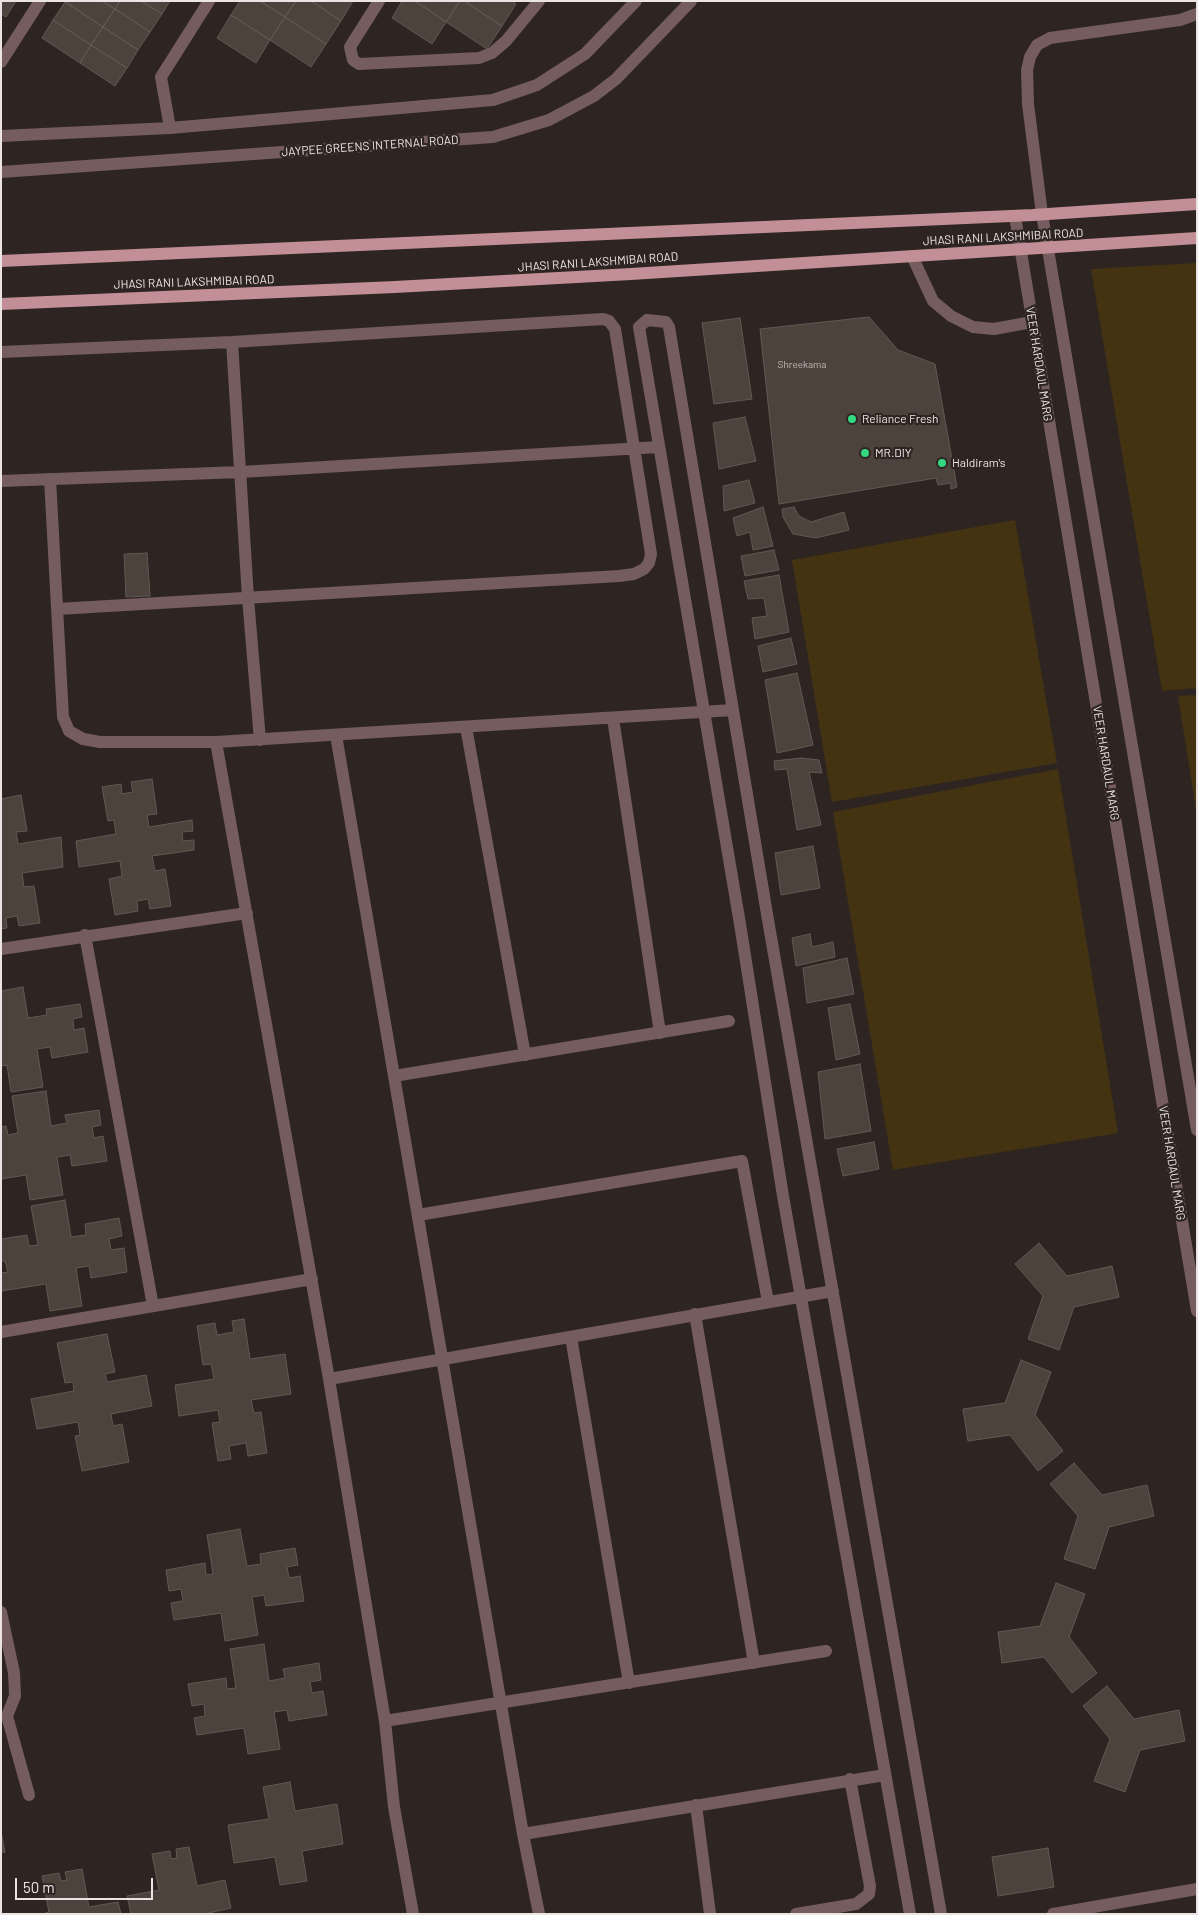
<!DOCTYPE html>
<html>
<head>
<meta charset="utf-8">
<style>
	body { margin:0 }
	#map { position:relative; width:1198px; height:1915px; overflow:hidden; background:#2e2522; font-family:Barlow,sans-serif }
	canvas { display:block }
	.frame { position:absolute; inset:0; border:2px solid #ebe4e3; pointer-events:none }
	.scale { position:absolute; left:15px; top:1878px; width:138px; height:22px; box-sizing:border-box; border:2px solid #ebe4e3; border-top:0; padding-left:6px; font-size:15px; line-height:18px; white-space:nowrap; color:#ebe4e3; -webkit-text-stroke:4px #2e2522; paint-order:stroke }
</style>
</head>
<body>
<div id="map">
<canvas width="1198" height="1915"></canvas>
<div class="frame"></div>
<div class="scale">50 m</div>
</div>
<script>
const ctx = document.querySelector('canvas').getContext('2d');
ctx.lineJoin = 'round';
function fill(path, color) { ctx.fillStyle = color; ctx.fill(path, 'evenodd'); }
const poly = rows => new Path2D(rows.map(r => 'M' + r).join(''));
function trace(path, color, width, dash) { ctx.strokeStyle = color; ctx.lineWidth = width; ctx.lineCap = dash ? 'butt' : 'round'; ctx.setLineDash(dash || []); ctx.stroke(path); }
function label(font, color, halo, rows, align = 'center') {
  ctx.font = font + ' Barlow,sans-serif'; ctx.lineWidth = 4.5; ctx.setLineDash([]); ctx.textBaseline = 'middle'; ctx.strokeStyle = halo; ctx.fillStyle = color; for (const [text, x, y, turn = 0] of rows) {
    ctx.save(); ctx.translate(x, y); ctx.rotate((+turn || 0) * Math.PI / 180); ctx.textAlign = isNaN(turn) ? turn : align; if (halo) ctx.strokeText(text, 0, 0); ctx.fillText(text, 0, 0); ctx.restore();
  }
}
fill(poly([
	[1197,263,1197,688,1162,691,1091,269],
	[1015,520,1057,763,832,802,792,560],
	[1197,695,1197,816,1178,696],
	[1058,769,1118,1133,893,1170,833,812]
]), '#433311');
const building = poly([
	[1,1,16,1,6,17,1,14,1,1],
	[65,1,102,1,115,9,103,27,65,1],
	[102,1,120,1,115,9,102,1],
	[120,1,141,1,162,14,150,32,115,9,120,1],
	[141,1,170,1,162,14,141,1],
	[240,1,260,1,285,17,270,40,231,15,240,1],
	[260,1,296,1,285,17,260,1],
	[296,1,311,1,341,21,326,44,285,17,296,1],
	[311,1,353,1,341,21,311,1],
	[402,1,415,1,446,22,432,44,392,18,402,1],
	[415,1,460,1,446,22,415,1],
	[460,1,464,1,502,26,487,49,446,22,460,1],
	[464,1,512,1,516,4,502,26,464,1],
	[65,2,103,27,91,45,53,20,65,2],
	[115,9,150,32,138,50,103,27,115,9],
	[231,15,270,40,256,63,217,38,231,15],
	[285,17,326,44,311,67,270,40,285,17],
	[53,20,91,45,80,63,42,38,53,20],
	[103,27,138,50,127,68,91,45,103,27],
	[91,45,127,68,115,86,80,63,91,45],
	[869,317,898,350,935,364,957,487,951,489,951,483,938,485,936,478,779,504,760,329,869,317],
	[740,318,752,399,714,404,702,323,740,318],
	[745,417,756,461,719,469,713,423,745,417],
	[749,480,755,503,724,511,723,486,749,480],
	[763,507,773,546,753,550,750,532,737,536,733,518,763,507],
	[794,507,799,516,811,522,844,512,849,530,816,538,793,534,783,517,782,509,794,507],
	[774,550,779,570,745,576,741,556,774,550],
	[147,553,150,596,126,597,124,554,147,553],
	[779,575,789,632,755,639,752,618,767,616,764,598,748,599,744,581,779,575],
	[791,638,797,664,763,672,758,646,791,638],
	[797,673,813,745,777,753,765,680,797,673],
	[801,758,819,760,822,773,809,772,821,825,797,830,787,769,775,770,774,761,801,758],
	[152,779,157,814,147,815,149,827,192,820,193,831,182,832,183,841,194,840,194,850,152,856,155,871,165,869,171,906,150,909,148,899,137,901,138,911,115,915,109,879,122,876,120,861,79,867,76,841,116,834,114,820,108,821,102,787,121,784,122,794,133,792,131,782,152,779],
	[21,795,27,831,16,832,18,844,61,837,63,867,22,873,24,887,34,886,40,923,19,926,17,916,6,918,7,928,1,929,1,799,21,795],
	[813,846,820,888,781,895,775,853,813,846],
	[810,934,812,947,833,942,835,957,796,966,792,938,810,934],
	[847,958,854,994,807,1003,803,968,847,958],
	[23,987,28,1018,47,1015,46,1009,80,1004,82,1017,73,1019,74,1030,84,1028,88,1052,52,1058,50,1047,37,1049,43,1087,11,1092,7,1065,1,1066,1,991,23,987],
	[850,1004,860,1054,836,1060,828,1008,850,1004],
	[860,1064,871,1131,825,1139,818,1072,860,1064],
	[46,1091,51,1126,67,1123,65,1115,99,1110,101,1125,92,1127,94,1138,103,1136,107,1161,72,1166,70,1155,57,1157,63,1195,30,1200,26,1175,1,1179,1,1127,6,1126,8,1135,18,1133,12,1096,46,1091],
	[874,1142,879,1169,843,1176,837,1149,874,1142],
	[65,1200,71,1237,86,1235,85,1224,119,1218,122,1236,109,1239,111,1250,124,1248,127,1272,91,1278,89,1266,76,1268,82,1306,50,1311,46,1284,1,1291,1,1273,8,1272,5,1261,1,1261,1,1239,27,1235,29,1246,38,1245,31,1206,65,1200],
	[1039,1243,1067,1276,1112,1266,1119,1297,1074,1307,1059,1350,1028,1339,1043,1296,1015,1264,1039,1243],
	[244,1319,250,1359,285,1354,291,1394,251,1400,254,1413,261,1412,267,1453,248,1456,246,1443,229,1446,231,1459,218,1461,212,1423,220,1422,218,1410,179,1416,175,1385,214,1379,211,1364,203,1365,197,1326,215,1323,217,1335,234,1332,232,1321,244,1319],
	[107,1334,115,1372,105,1374,107,1382,146,1375,152,1406,111,1414,113,1426,122,1424,129,1462,82,1471,75,1436,80,1435,78,1422,37,1429,31,1399,74,1391,73,1382,65,1383,57,1343,107,1334],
	[1021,1360,1051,1372,1035,1415,1063,1451,1038,1471,1010,1435,968,1441,963,1409,1005,1403,1021,1360],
	[1074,1463,1102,1495,1147,1485,1154,1516,1109,1527,1095,1569,1064,1559,1078,1516,1050,1484,1074,1463],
	[240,1529,247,1566,261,1564,260,1554,295,1548,298,1565,287,1567,289,1578,300,1576,304,1601,266,1606,264,1595,252,1597,258,1635,225,1641,221,1613,174,1620,171,1603,183,1601,181,1589,169,1591,166,1570,205,1563,206,1575,213,1574,207,1535,240,1529],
	[1056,1583,1085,1594,1069,1637,1097,1673,1072,1693,1044,1657,1002,1663,998,1632,1040,1626,1056,1583],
	[264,1644,269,1681,285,1678,283,1669,319,1663,321,1680,310,1682,312,1693,323,1691,327,1715,289,1721,287,1710,274,1712,280,1749,248,1754,244,1728,197,1735,194,1718,205,1716,204,1704,192,1706,188,1684,226,1678,227,1689,236,1688,230,1649,264,1644],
	[1107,1686,1134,1719,1179,1710,1185,1741,1140,1750,1125,1792,1094,1781,1110,1739,1083,1706,1107,1686],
	[290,1782,295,1811,337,1804,343,1844,302,1851,307,1881,280,1885,275,1857,234,1863,228,1825,269,1819,263,1787,290,1782],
	[1,1832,5,1852,1,1853,1,1832],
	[189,1847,197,1886,225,1880,231,1908,204,1914,131,1914,127,1896,159,1890,152,1854,170,1851,171,1859,177,1858,176,1849,189,1847],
	[1048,1848,1054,1887,998,1896,992,1857,1048,1848],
	[82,1869,89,1907,118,1902,121,1914,43,1914,49,1912,42,1876,59,1873,61,1881,67,1880,65,1872,82,1869]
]);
fill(building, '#4b433c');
trace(building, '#625952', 1);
trace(poly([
	[379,1,350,47,353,60,359,64,479,58,492,53,506,41,539,1],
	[1197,14,1180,20,1050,38,1037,45,1030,57,1027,70,1028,104,1042,214,1197,1130],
	[1,62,40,1],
	[170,128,161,77,209,1],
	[1,136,170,128,493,100,537,85,585,54,636,1],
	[1,172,493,137,549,120,594,96,616,79,691,1],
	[1015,216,1197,1311],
	[912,256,933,301,951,316,973,327,994,329,1032,322],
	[232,342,248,598,260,740],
	[1,352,232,342,603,319,609,321,615,329,651,554,649,563,644,569,634,574,619,576,57,609],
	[50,479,63,717,69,731,83,739,100,742,216,742,733,710],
	[1,481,241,472,659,447],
	[613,718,660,1033],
	[466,727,525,1055],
	[336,735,523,1834,539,1914],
	[216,742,329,1379,385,1721,394,1807,413,1914],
	[85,935,153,1306],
	[1,949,247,913],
	[394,1076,729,1021],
	[418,1215,742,1161,768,1302],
	[695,1314,754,1663],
	[1,1332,312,1279],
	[571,1337,629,1683],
	[329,1379,833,1291],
	[1,1612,14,1673,15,1696,7,1716,29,1795],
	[385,1721,826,1651],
	[696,1805,710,1914],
	[523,1834,885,1775],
	[796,1914,856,1904,869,1894,870,1886,850,1779],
	[910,1914,783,1196,740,924,639,327,647,320,666,322,669,327,768,920,941,1914],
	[1053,1914,1197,1889]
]), '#745c5f', 12);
trace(poly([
	[1,261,1033,215,1197,204],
	[1,304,395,287,631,274,1197,238]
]), '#c18f95', 12);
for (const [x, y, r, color] of [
	[852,419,5,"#34d881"],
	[865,453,5,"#34d881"],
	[942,463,5,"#34d881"]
]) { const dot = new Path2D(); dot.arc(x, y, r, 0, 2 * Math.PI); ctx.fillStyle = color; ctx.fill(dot); trace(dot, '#2e2522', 2); }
label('10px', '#c3bcb9', null, [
	["Shreekama",802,365]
]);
label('12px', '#ebe4e3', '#2e2522', [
	["JAYPEE GREENS INTERNAL ROAD",370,146,-4],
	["JHASI RANI LAKSHMIBAI ROAD",1003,237,-3],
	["JHASI RANI LAKSHMIBAI ROAD",598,262,-4],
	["JHASI RANI LAKSHMIBAI ROAD",194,282,-2],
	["VEER HARDAUL MARG",1039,364,81],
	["VEER HARDAUL MARG",1106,763,81],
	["VEER HARDAUL MARG",1172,1163,81]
]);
label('12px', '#ebe4e3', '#2e2522', [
	["Reliance Fresh",862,419],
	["MR.DIY",875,453],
	["Haldiram's",952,463]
], 'left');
</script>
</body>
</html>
